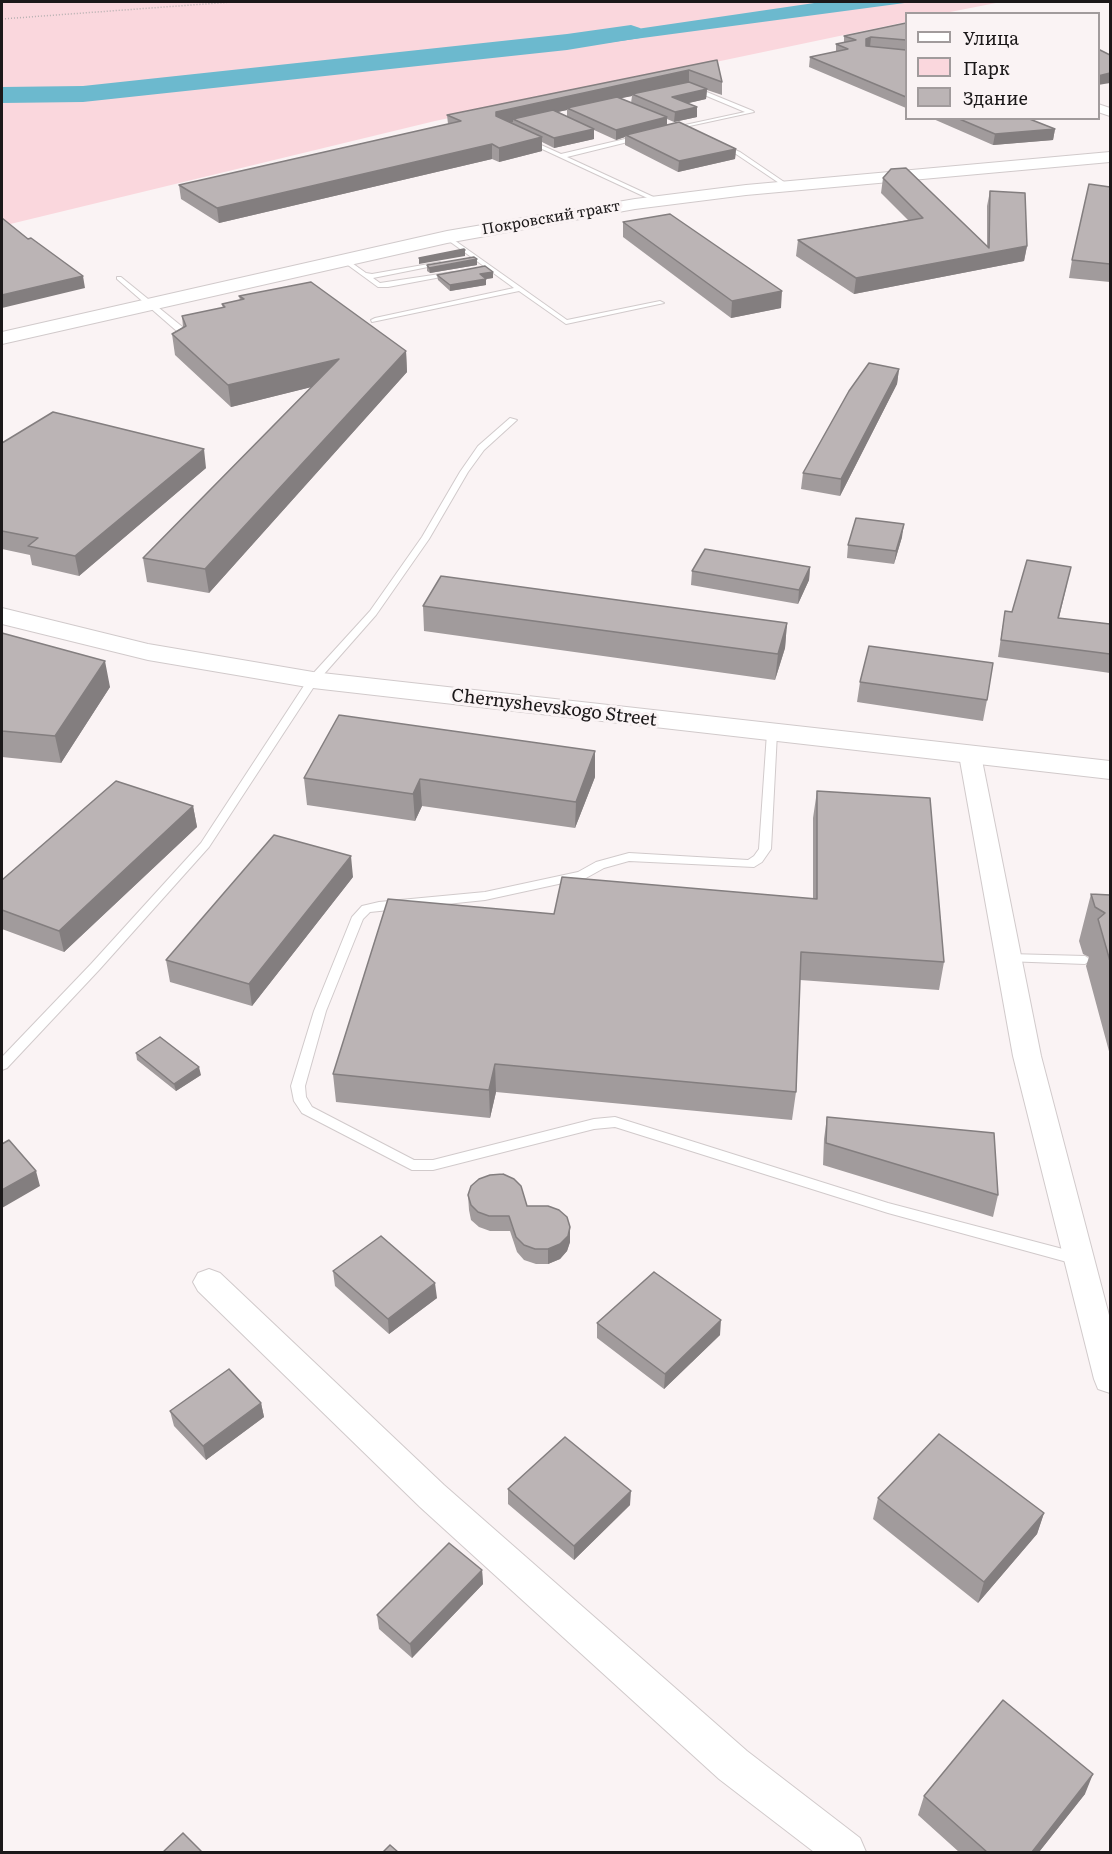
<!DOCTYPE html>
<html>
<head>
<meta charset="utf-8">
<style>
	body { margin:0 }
	#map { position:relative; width:1112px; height:1854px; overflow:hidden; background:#faf3f4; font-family:Literata,serif }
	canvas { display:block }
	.frame { position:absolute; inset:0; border:3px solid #1b1819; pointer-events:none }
	.legend { position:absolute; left:905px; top:12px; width:195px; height:108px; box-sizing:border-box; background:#faf3f4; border:2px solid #a19b9c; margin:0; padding:8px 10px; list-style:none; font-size:18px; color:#1b1819 }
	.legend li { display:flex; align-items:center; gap:12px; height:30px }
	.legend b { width:30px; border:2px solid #a19b9c }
</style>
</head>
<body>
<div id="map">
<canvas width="1112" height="1854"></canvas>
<div class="frame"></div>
<ul class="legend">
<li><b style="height:8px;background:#fff"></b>Улица</li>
<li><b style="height:16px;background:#fad7dd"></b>Парк</li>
<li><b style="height:16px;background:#bbb4b5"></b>Здание</li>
</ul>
</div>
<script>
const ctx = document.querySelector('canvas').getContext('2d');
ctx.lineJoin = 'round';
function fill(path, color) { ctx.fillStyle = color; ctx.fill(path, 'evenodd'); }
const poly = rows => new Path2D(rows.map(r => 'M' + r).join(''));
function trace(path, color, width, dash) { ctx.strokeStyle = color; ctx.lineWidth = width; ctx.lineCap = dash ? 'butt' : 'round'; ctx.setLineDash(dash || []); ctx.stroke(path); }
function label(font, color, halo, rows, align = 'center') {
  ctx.font = font + ' Literata,serif'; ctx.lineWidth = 6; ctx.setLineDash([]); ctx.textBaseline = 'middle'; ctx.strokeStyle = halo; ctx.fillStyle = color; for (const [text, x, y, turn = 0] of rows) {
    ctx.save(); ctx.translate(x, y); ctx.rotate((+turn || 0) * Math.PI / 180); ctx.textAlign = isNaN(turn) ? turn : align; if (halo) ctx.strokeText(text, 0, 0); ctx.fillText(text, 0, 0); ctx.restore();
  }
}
fill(poly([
	[2,2,1001,2,945,13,906,14,906,22,435,121,2,226]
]), '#fad7dd');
fill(poly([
	[821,2,912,2,560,49,548,42]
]), '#6cb9ce');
fill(poly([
	[631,25,640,28,644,33,640,38,567,50,83,102,2,103,2,87,83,86,567,34,631,25]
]), '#6cb9ce');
const lane = poly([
	[692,86,753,111,754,112,671,130,671,128,745,112,690,89,692,86],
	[642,135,644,138,567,157,660,200,660,202,656,202,525,141,530,140,561,154,642,135],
	[723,145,740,152,790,186,785,187,736,154,721,148,723,145],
	[447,235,567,320,660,301,664,303,566,324,519,291,372,322,371,320,375,318,514,288,445,238,444,237,447,235],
	[341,258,345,258,366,273,372,274,440,262,443,264,373,278,380,283,453,272,457,274,388,287,378,287,341,260,341,258],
	[117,277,121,277,185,329,185,333,179,333,117,279,117,277],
	[510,418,517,420,484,450,468,472,429,539,376,615,317,682,209,847,99,970,7,1068,2,1070,2,1057,91,964,201,843,309,678,370,611,422,537,460,472,478,446,510,418],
	[772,730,777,733,771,849,762,862,754,867,629,861,604,868,586,878,485,900,370,912,363,919,326,1011,305,1086,306,1097,312,1107,414,1160,433,1160,594,1119,615,1117,888,1203,1078,1253,1083,1255,1085,1259,1083,1263,1078,1265,888,1213,615,1127,594,1129,433,1170,412,1170,302,1113,294,1101,291,1086,314,1011,352,917,362,906,379,902,485,892,578,872,596,862,629,853,748,860,754,856,759,849,767,733,772,730],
	[1009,954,1085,956,1091,960,1085,964,1005,961,1003,958,1009,954]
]);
const street = poly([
	[1098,104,1110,108,1110,116,1098,112,1098,104],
	[970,748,978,750,981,755,1041,1056,1110,1319,1110,1393,1098,1389,1094,1379,1013,1056,959,755,962,750,970,748],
	[209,1269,220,1273,444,1485,747,1751,860,1838,866,1852,814,1852,719,1779,420,1507,198,1291,193,1282,198,1273,209,1269]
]);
const secondary = poly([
	[1110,152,1110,162,746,195,635,209,447,243,2,344,2,332,447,231,635,199,746,185,1110,152],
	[2,608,148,644,313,672,1110,761,1110,779,313,688,148,660,2,624,2,608]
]);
trace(lane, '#d1cacb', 2);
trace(street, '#d1cacb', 2);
trace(secondary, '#d1cacb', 2);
trace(poly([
	[2,19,232,2]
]), '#b6b0b1', 1.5, [1, 2]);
fill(lane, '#fff');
fill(street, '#fff');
fill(secondary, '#fff');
fill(poly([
	[906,23,906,50,889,48,906,50,906,108,809,67,810,57,836,52,836,44,844,43,844,36],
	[717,60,722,82,722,95,707,90,706,99,688,103,697,107,697,117,674,122,667,119,667,125,736,149,735,159,678,172,625,145,625,137,616,140,594,130,594,139,554,148,542,142,542,151,499,162,492,159,219,223,181,199,179,185,448,124,447,115],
	[632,96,631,103,620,98],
	[567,110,567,117,557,112],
	[931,118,1027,118,1055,129,1053,140,993,145],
	[883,178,987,246,987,206,990,191,1027,246,1024,261,854,294,796,256,798,240,908,220,881,193],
	[1110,187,1110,282,1069,278,1072,260],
	[623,222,781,308,731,318,623,237],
	[427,265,477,265,430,273,427,271],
	[493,272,493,278,486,279,486,285,450,291,438,280,437,275],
	[239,296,406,351,407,372,209,593,147,582,143,558,311,387,231,407,175,355,172,334,183,327,182,316,223,308,222,304,240,300],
	[899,369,897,384,840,496,801,489,803,473],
	[2,443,206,468,79,576,32,565,30,555,2,549],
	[902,537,894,564,847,558,848,545],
	[810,567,809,580,798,604,691,585,692,571],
	[1067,584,1059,618,1110,624,1110,673,998,657,1005,611,1012,612],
	[423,606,787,623,785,648,775,680,424,631],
	[2,633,110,687,61,763,2,757],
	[860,682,987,700,983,721,857,702],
	[595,751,595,777,575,828,422,806,415,821,307,805,304,778],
	[817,791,944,962,939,990,800,980,796,1092,792,1120,496,1092,490,1118,336,1102,333,1074,554,914,813,898,813,818],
	[193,806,197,827,64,952,2,929,2,880],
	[353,877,252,1006,170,982,166,960],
	[1091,894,1110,895,1110,1055,1086,966,1089,957,1083,954,1079,941],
	[136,1053,201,1075,176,1091,137,1060],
	[827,1117,998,1195,993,1217,823,1165,824,1139],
	[468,1195,527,1206,570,1227,570,1242,567,1251,560,1259,548,1264,536,1264,524,1260,517,1252,510,1231,490,1231,479,1227,471,1220,469,1210],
	[333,1271,437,1298,389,1334,335,1286],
	[597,1323,720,1335,664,1389,597,1338],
	[261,1403,264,1417,206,1460,174,1426,170,1411],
	[508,1489,630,1505,574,1560,508,1504],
	[878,1498,1044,1513,1037,1534,978,1603,873,1519],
	[482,1570,483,1584,412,1658,379,1629,377,1615],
	[1085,1794,1039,1852,959,1852,918,1815,924,1796]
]), '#a19b9c');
fill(poly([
	[871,37,870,47,865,49,866,39],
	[689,70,689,83,632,94,632,96,570,109,567,108,567,110,518,121,513,119,513,122,497,126,496,130,496,112],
	[1110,73,1110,83,1098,85,1098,76],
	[707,89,706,99,672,107,672,97],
	[697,107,697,117,674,122,675,112],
	[667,117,667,127,626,135,625,137,616,140,616,130],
	[594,129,594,139,554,148,554,138],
	[1055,129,1053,140,993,145,995,134],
	[542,137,542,151,499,162,499,148],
	[492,144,492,159,219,223,217,208],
	[736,149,735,159,678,172,679,161],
	[1027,246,1024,261,854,294,856,278],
	[465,250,465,256,419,264,419,258],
	[477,259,477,265,430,273,429,268],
	[493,272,493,278,486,279,486,285,450,291,450,285,480,274],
	[83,276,85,288,2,308,2,295],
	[782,291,781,308,731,318,732,301],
	[406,351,407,372,209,593,205,569],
	[339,359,340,380,231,407,228,385],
	[899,369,897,384,840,496,841,479],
	[204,449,206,468,79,576,75,556],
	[904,524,902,537,894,564,896,551],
	[810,567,809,580,798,604,799,590],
	[787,623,785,648,775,680,778,654],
	[105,661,110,687,61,763,55,736],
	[595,751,595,777,575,828,576,802],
	[420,779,422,806,415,821,413,794],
	[193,806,197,827,64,952,59,931],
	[351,856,353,877,252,1006,249,984],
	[495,1064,496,1092,490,1118,489,1090],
	[199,1067,201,1075,176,1091,174,1084],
	[36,1171,40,1186,2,1208,2,1190],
	[570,1227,570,1242,567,1251,560,1259,548,1264,548,1249],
	[435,1283,437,1298,389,1334,388,1319],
	[721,1320,720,1335,664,1389,665,1374],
	[261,1403,264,1417,206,1460,203,1446],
	[631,1491,630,1505,574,1560,574,1546],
	[1044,1513,1037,1534,978,1603,984,1582],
	[482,1570,483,1584,412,1658,410,1644],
	[1093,1774,1085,1794,1039,1852,1032,1852]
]), '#837e7f');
const building = poly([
	[906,23,906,40,871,37,866,39,866,46,906,50,906,97,810,57,848,49,836,44,856,40,844,36,906,23],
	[1098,49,1110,55,1110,73,1098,76,1098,49],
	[717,60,722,82,689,70,496,112,496,116,542,137,499,148,492,144,217,208,179,185,461,121,447,115,717,60],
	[689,82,707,89,672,97,697,107,675,112,632,94,689,82],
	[617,97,667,117,616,130,567,108,617,97],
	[553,110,594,129,554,138,513,119,553,110],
	[957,118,1027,118,1055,129,995,134,957,118],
	[679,122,736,149,679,161,626,135,679,122],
	[906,168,989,248,990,191,1025,193,1027,246,856,278,798,240,923,218,883,178,891,169,906,168],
	[1089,184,1110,187,1110,264,1072,260,1089,184],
	[670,214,782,291,732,301,623,222,670,214],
	[2,218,28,239,31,238,83,276,2,295,2,218],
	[464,249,465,250,419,258,464,249],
	[474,257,477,259,429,268,427,265,474,257],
	[485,266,493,272,480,274,486,279,450,285,437,275,485,266],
	[311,282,406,351,205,569,143,558,339,359,228,385,172,334,186,326,182,316,225,307,222,304,244,299,239,296,311,282],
	[869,363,899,369,841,479,803,473,849,391,869,363],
	[53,412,204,449,75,556,28,546,38,538,2,531,2,443,53,412],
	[856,518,904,524,896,551,848,545,856,518],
	[705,549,810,567,799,590,692,571,705,549],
	[1027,560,1071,567,1058,618,1110,624,1110,654,1001,640,1005,611,1012,612,1027,560],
	[441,576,787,623,778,654,423,606,441,576],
	[2,633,105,661,55,736,2,731,2,633],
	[869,646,993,663,987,700,860,682,869,646],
	[339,715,595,751,576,802,420,779,413,794,304,778,339,715],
	[116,781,193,806,59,931,2,910,2,880,116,781],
	[817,791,930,798,944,962,801,952,796,1092,495,1064,489,1090,333,1074,388,899,554,914,562,877,817,899,817,791],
	[274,835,351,856,249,984,166,960,274,835],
	[1091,894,1110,895,1110,961,1098,919,1105,913,1095,907,1091,894],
	[160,1037,199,1067,174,1084,136,1053,160,1037],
	[827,1117,994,1133,998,1195,826,1143,827,1117],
	[9,1140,36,1171,2,1190,2,1144,9,1140],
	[503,1174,514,1179,521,1186,527,1206,548,1206,559,1210,567,1217,570,1227,568,1236,560,1244,548,1249,535,1249,524,1245,516,1237,509,1216,489,1216,478,1212,471,1205,468,1195,471,1186,479,1179,490,1175,503,1174],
	[381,1236,435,1283,388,1319,333,1271,381,1236],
	[654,1272,721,1320,665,1374,597,1323,654,1272],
	[229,1369,261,1403,203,1446,170,1411,229,1369],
	[939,1434,1044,1513,984,1582,878,1498,939,1434],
	[565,1437,631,1491,574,1546,508,1489,565,1437],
	[449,1543,482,1570,410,1644,377,1615,449,1543],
	[1003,1700,1093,1774,1032,1852,987,1852,924,1796,1003,1700],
	[183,1833,202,1852,163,1852,183,1833],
	[390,1845,398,1852,383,1852,390,1845]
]);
fill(building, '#bbb4b5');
trace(building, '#837e7f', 1.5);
label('15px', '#1b1819', '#faf3f4', [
	["Покровский тракт",551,218,-10]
]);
label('18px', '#1b1819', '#faf3f4', [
	["Chernyshevskogo Street",554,708,7]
]);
</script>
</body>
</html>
